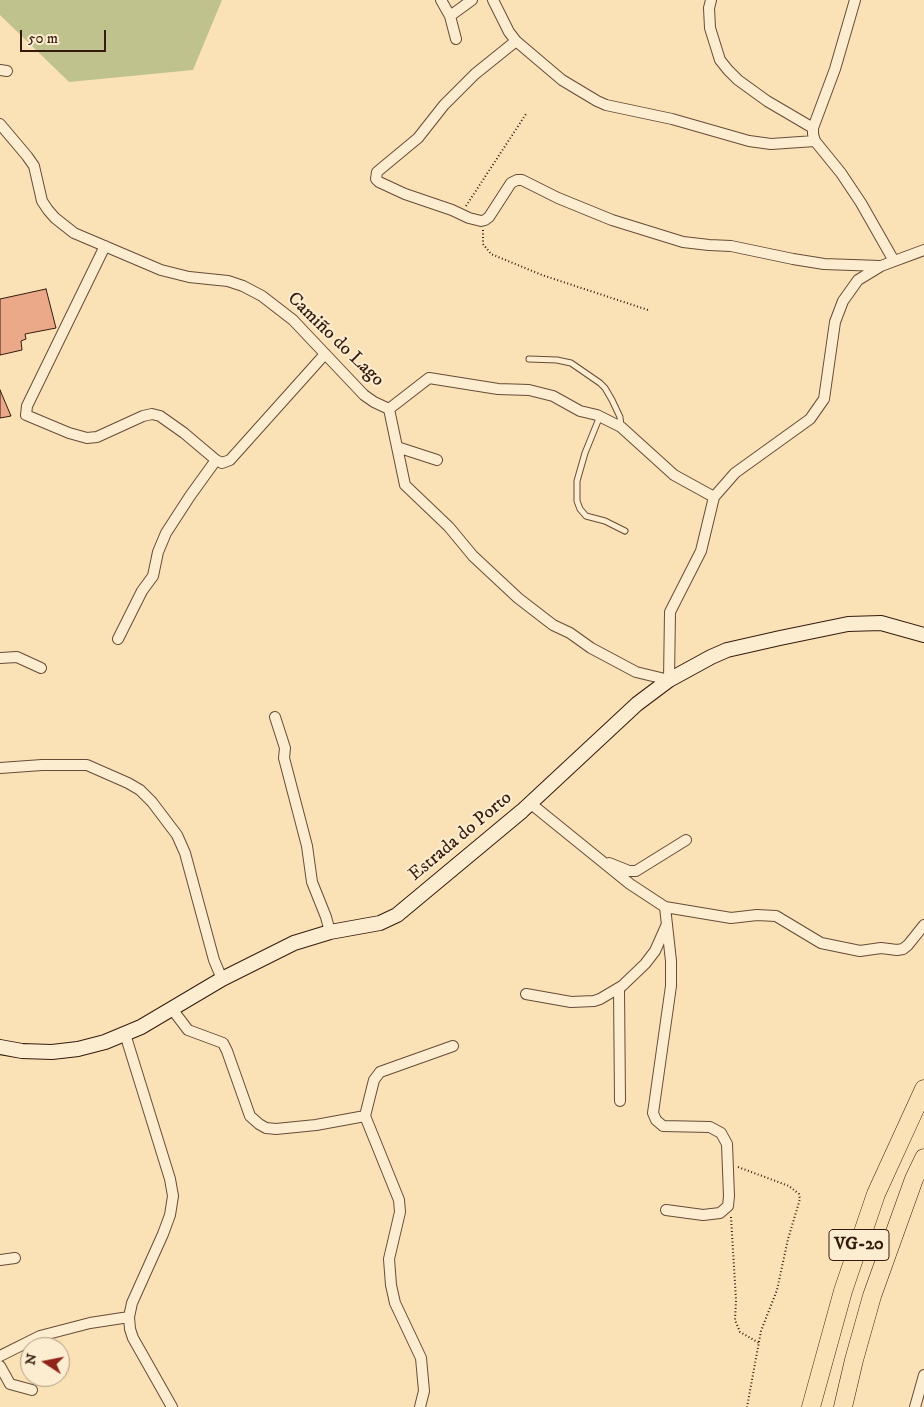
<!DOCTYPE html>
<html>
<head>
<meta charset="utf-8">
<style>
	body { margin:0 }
	#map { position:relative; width:924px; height:1407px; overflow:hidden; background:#fbe1b6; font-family:"IM FELL DW Pica",serif }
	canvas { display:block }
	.north { position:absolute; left:20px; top:1337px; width:50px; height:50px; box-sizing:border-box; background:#fcecd0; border:1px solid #ac9882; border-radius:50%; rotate:281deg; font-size:14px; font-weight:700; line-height:20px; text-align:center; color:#351b0d }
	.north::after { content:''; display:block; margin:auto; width:18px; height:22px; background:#8f2418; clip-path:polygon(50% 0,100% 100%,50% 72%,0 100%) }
	.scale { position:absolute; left:20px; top:30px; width:86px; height:22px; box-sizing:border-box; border:2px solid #351b0d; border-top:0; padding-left:6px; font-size:15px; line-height:18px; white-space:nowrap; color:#351b0d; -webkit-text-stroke:4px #fcecd0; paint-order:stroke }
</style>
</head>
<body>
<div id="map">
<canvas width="924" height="1407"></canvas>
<div class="north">N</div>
<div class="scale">50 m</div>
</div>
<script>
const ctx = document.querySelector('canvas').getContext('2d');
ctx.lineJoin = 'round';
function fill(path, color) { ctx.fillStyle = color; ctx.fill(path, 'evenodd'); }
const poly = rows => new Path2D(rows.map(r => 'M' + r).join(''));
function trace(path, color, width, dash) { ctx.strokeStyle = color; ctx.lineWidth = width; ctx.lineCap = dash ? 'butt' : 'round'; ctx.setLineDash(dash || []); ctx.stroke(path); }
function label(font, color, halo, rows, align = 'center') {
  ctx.font = font + ' "IM FELL DW Pica",serif'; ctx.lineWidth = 4; ctx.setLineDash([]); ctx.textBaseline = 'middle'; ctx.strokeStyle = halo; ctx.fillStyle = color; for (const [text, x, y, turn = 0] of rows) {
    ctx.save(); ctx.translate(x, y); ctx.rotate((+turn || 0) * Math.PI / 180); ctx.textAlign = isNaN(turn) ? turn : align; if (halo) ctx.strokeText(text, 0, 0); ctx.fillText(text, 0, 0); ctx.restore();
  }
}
fill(poly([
	[0,0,222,0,193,70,69,82,0,15]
]), '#c0c28d');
const building = poly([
	[46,289,56,328,25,334,26,339,21,341,22,350,0,355,0,299,46,289],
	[0,390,11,416,0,418,0,390]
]);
fill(building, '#eca989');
trace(building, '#351b0d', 1);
const lane = poly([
	[529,359,557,360,571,363,600,383,605,388,612,400,620,417,621,427],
	[600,416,585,453,577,481,577,501,580,509,586,516,605,521,625,531]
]);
const street = poly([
	[441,0,450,16,456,39],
	[493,0,509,32,516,41,562,80,597,101,606,105,672,119,749,141,771,144,815,141],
	[711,0,709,8,710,28,720,60,728,70,738,80,767,101,813,128],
	[855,0,835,69,813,128,813,134,815,141,841,173,861,203,894,261],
	[450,16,472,0],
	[516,41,475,74,444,105,418,138,377,172,376,179,379,182,405,194,452,210,469,218,481,221,485,220,489,217,511,183,517,180,522,180,558,198,612,220,683,242,709,245,731,246,793,259,824,264,880,266],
	[0,70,7,71],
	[0,124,27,156,34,166,42,201,48,210,55,218,74,233,161,270,189,277,228,281,243,286,262,296,293,320,364,395,374,402,389,409],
	[105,246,27,406,26,415,69,433,87,438,97,437,143,416,152,414,160,416,184,433,216,460,222,463,230,460,325,354],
	[389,409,405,485,449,527,473,556,518,598,553,625,570,633,591,648,636,672,669,680,670,612,701,551,714,497,735,473,810,419,824,399,835,322,843,301,858,280,881,266,924,250],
	[389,409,429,378,498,389,529,390,553,396,580,411,597,415,621,427,674,475,714,497],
	[397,447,437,460],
	[118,639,142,591,153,576,158,552,166,533,190,496,216,460],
	[0,658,17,657,41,668],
	[275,717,285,748,284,758,307,846,312,882,326,917,330,932],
	[0,768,42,765,87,765,128,783,140,790,152,802,177,835,185,853,214,960,222,979],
	[530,803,630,884,665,907,731,918,757,915,776,916,821,943,860,951,881,948,897,950,903,949,908,945,924,925],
	[609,863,629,871,636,871,686,840],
	[665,907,671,961,671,986,653,1113,656,1120,663,1126,710,1127,721,1133,727,1144,729,1196,728,1206,720,1213,703,1215,666,1210],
	[619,988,620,1101],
	[526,994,571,1002,594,1001,600,999,622,986,645,964,655,951,667,924],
	[172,1009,188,1030,223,1043,227,1051,250,1116,259,1124,266,1128,276,1129,316,1125,365,1116],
	[125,1034,170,1179,173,1196,170,1215,163,1234,132,1303,129,1317,130,1329,133,1338,172,1407],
	[0,1260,15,1258],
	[0,1356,40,1336,90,1323,129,1317],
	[0,1366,10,1384,32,1390],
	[420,1407,424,1391,421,1358,395,1303,391,1285,389,1259,400,1212,399,1200,365,1116,374,1080,380,1072,453,1046],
	[915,1407,924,1375]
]);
const secondary = poly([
	[0,1047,22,1051,52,1052,78,1049,105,1042,141,1027,222,979,294,943,330,932,380,923,397,915,522,811,637,704,669,680,711,657,727,650,780,638,848,624,881,623,924,635]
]);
const highway = poly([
	[811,1407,843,1291,876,1194,924,1089],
	[843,1407,854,1360,872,1296,914,1179,924,1158]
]);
trace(lane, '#664c37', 7);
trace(street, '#664c37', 12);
trace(secondary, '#351b0d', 16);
trace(highway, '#351b0d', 19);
trace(poly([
	[466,206,526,114],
	[483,230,483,244,491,254,542,275,648,310],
	[738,1167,789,1186,799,1194,800,1199,788,1239,777,1290,761,1331,747,1407],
	[731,1217,736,1300,735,1320,740,1332,759,1343]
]), '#351b0d', 2, [1, 2.5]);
trace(lane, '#fcecd0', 5);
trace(street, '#fcecd0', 10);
trace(secondary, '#fcecd0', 14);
trace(highway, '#fbe1b6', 18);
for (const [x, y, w] of [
	[859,1245,60]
]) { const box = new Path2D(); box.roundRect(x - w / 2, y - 15.5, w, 31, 4); ctx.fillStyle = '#fcecd0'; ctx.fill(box); trace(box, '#351b0d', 1); }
label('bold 18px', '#351b0d', null, [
	["VG-20",859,1245]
]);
label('19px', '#351b0d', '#fcecd0', [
	["Camiño do Lago",335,340,44],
	["Estrada do Porto",461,837,-40]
]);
</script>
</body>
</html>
